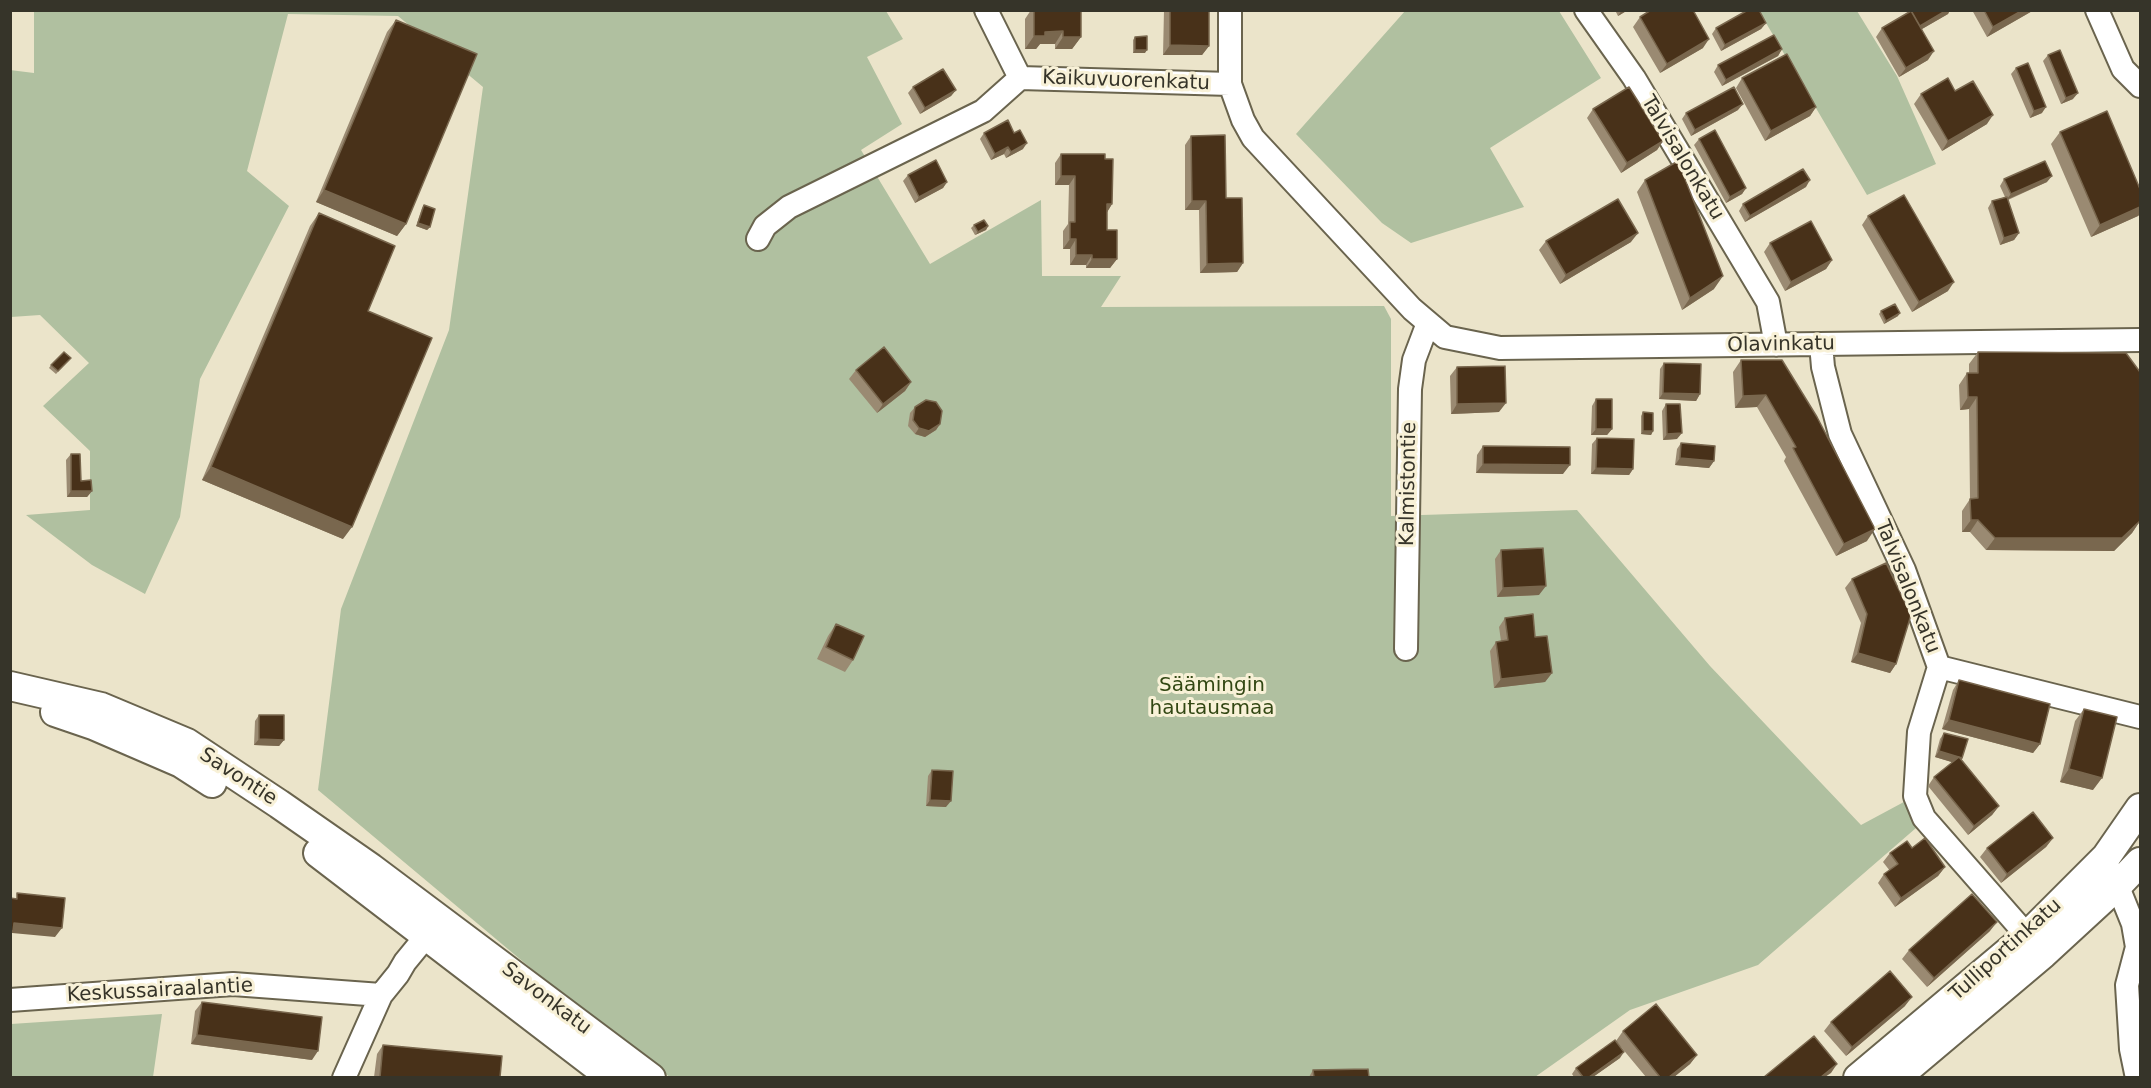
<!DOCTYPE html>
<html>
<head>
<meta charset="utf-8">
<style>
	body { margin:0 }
	#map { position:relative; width:2151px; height:1088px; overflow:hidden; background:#ebe4ca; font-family:"DejaVu Sans",sans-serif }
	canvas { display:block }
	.frame { position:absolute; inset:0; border:12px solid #363429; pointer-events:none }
</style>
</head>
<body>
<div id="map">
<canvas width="2151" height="1088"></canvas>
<div class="frame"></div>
</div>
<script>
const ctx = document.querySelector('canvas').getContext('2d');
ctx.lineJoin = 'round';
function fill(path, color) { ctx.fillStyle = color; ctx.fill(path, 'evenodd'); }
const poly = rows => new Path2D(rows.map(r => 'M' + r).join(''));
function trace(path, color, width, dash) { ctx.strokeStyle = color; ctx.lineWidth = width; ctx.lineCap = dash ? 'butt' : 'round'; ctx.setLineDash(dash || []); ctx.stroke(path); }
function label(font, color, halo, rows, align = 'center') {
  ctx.font = font + ' "DejaVu Sans",sans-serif'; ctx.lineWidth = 6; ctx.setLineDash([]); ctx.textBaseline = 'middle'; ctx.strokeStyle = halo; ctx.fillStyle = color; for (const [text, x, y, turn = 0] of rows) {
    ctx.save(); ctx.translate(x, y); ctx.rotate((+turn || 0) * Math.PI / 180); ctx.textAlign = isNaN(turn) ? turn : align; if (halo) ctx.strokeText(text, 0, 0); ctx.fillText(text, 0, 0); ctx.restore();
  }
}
fill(poly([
	[34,11,886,11,903,39,867,57,902,124,861,150,930,264,1041,200,1042,276,1121,276,1101,307,1384,306,1391,319,1391,516,1577,510,1710,666,1861,825,1915,796,1924,818,1916,828,1758,965,1630,1010,1535,1077,670,1077,619,1042,318,790,341,609,449,330,483,87,398,16,288,14,247,171,289,206,200,379,180,517,145,594,92,565,26,515,90,510,90,451,43,406,89,363,40,315,11,317,10,70,34,73],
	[1405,11,1559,11,1601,78,1490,148,1524,207,1411,243,1382,223,1296,134],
	[1759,11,1857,11,1897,76,1936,164,1867,195],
	[162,1014,153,1077,11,1077,11,1024]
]), '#b0c0a0');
const minor = poly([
	[986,10,1020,78],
	[1230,10,1230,84],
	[1586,10,1634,78,1768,302,1776,345],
	[2097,10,2123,69,2140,86],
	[758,239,765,226,789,207,983,111,1020,78,1230,84,1243,120,1253,138,1412,309,1445,337,1500,348,2140,340],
	[1821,344,1823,367,1840,434,1904,570,1939,667,2140,717],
	[1406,649,1410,389,1414,360,1428,323],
	[1939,667,1919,732,1915,796,1924,818,2038,948],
	[2112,872,2133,924,2137,947,2127,985,2131,1049,2137,1078],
	[10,1000,233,984,381,995],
	[344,1078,381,995,398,974,405,962,437,923]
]);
const major = poly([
	[10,686,101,707,187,743,279,804,371,868,651,1078],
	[55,712,93,725,181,763,212,783],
	[318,853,612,1078],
	[1858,1078,2027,936,2106,857,2140,808],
	[1896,1078,2043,954,2118,885,2140,862]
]);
trace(minor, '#6a644e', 26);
trace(major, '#6a644e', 32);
trace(minor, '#fff', 22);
trace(major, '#fff', 28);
fill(poly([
	[1031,10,1081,10,1081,37,1072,49,1055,49,1055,44,1040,44,1036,49,1025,49,1025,19],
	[1164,10,1209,10,1209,46,1202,55,1163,55],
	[1615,10,1628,10,1618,16],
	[1914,10,1950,10,1948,14,1922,29,1928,60,1899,77,1876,37,1882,28],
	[1972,10,2034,10,1987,37],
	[1640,17,1703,48,1660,73,1633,27],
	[396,20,406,224,397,236,316,202,387,32],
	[1766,23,1761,29,1721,51,1712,34,1716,28],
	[1135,37,1145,53,1133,53,1133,40],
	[1782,49,1778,56,1722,86,1714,72,1718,65],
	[2048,55,2073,99,2061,104,2043,61],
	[2016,68,2042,113,2030,118,2011,74],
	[1742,78,1816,107,1810,116,1765,141,1736,88],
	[913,87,956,90,951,96,920,114,908,93],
	[1955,91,1987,124,1942,151,1914,104,1921,94],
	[1593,109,1663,141,1657,150,1621,173,1587,118],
	[1738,110,1691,136,1682,119,1686,113],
	[2060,132,2140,189,2140,214,2138,216,2091,237,2051,144],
	[984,133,1023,149,1006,158,1004,154,991,160,980,139],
	[1191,136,1226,198,1243,263,1237,272,1200,273,1199,210,1185,210,1185,145],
	[1699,139,1746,188,1742,194,1726,203,1694,145],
	[1061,154,1105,159,1112,204,1107,212,1107,230,1117,259,1110,268,1086,268,1086,265,1070,265,1070,249,1063,249,1063,231,1068,224,1069,185,1055,185,1055,163],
	[908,175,947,182,943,188,915,203,903,181],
	[2004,179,2047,182,2008,200,2019,233,2014,240,2000,245,1988,208,1992,201,2005,197,2000,186],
	[1645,180,1714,289,1682,310,1637,192],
	[1806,187,1745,222,1739,211,1743,204],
	[424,205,430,227,427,230,416,226,422,208],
	[319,213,343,539,202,480,310,226],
	[1868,216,1948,291,1912,312,1862,225],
	[974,225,988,226,986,230,975,235,971,228],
	[1546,241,1631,242,1560,284,1539,250],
	[1770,243,1832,260,1826,269,1785,291,1764,252],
	[1881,311,1898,316,1884,324,1879,314],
	[1978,352,2140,521,2132,533,2114,551,1986,550,1970,532,1962,532,1962,511,1970,499,1969,409,1960,410,1959,385,1967,373,1969,373,1969,364],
	[71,358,56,374,49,368,51,365],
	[1741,360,1782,360,1867,541,1836,556,1784,461,1786,457,1757,407,1735,408,1733,372],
	[1664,363,1700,394,1696,401,1659,399,1660,369],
	[1457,367,1499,412,1451,414,1450,376],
	[856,370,911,382,905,391,877,413,849,379],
	[1596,399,1612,429,1607,435,1591,435,1592,406],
	[1666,404,1677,439,1663,440,1662,411],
	[915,407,940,424,936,430,925,437,915,434,908,426,910,413],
	[1643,412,1653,431,1651,435,1641,434,1641,416],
	[1597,438,1633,469,1629,475,1591,474,1592,444],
	[1681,443,1714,461,1709,468,1675,465,1677,449],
	[1483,446,1563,474,1476,473,1477,455],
	[71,454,81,481,92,491,87,497,67,497,66,460],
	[1501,550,1539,595,1497,597,1495,559],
	[1852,579,1896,664,1890,673,1851,662,1861,623,1845,588],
	[1505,618,1535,637,1552,673,1545,682,1494,688,1490,651,1496,642,1501,641,1499,627],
	[836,624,853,660,845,672,817,659,828,636],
	[1959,680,2040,744,2033,753,1942,729,1953,690],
	[2084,709,2093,790,2060,782,2075,721],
	[259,715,284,740,279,746,254,745,255,721],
	[1944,733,1962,758,1961,759,1999,806,1992,815,1968,835,1928,786,1934,777,1952,762,1935,757,1940,739],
	[932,770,946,807,926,806,928,776],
	[2053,838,2046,847,2001,883,1980,857,1987,848],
	[1912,848,1945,867,1938,876,1895,907,1878,883,1884,874,1890,871,1883,862,1890,853],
	[1990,931,1927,987,1902,959,1909,950],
	[202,1002,312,1060,191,1044,195,1011],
	[1905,1006,1846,1056,1824,1031,1831,1022],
	[1623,1031,1697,1055,1690,1064,1674,1077,1646,1077,1616,1041],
	[383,1045,500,1077,374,1077,377,1054],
	[1620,1058,1593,1077,1574,1077,1572,1074,1576,1068],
	[1313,1070,1369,1077,1309,1077]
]), '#9a8a72');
fill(poly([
	[1622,10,1628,10,1618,16],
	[1947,10,1950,10,1948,14,1915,33,1919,26],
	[2023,10,2034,10,1987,37,1993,27],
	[1766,23,1761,29,1721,51,1725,45],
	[1063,31,1055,44,1040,44,1036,49,1025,49,1034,36,1045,32],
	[1063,37,1081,37,1072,49,1055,49],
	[1709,39,1703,48,1660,73,1667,64],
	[1170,45,1209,46,1202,55,1163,55],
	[1782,49,1778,56,1722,86,1726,80],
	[1135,50,1147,50,1145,53,1133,53],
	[1934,51,1928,60,1899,77,1906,68],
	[956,90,951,96,920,114,925,108],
	[2078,93,2073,99,2061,104,2066,98],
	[1743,104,1738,110,1691,136,1695,130],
	[1816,107,1810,116,1765,141,1771,131],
	[2046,107,2042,113,2030,118,2034,111],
	[1993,115,1987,124,1942,151,1948,141],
	[1663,141,1657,150,1621,173,1627,163],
	[1027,143,1023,149,1006,158,1011,152],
	[1008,147,1004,154,991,160,995,154],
	[1061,176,1075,176,1069,185,1055,185],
	[2052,176,2047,182,2006,200,2011,194],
	[1810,180,1806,187,1745,222,1750,216],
	[947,182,943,188,915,203,919,197],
	[1746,188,1742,194,1726,203,1730,197],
	[324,190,406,224,397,236,316,202],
	[1192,201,1206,201,1199,210,1185,210],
	[1107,204,1112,204,1106,214],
	[2140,207,2140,214,2138,216,2091,237,2100,225],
	[418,223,430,227,427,230,416,226],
	[988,226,986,230,975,235,978,232],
	[1638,233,1631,242,1560,284,1566,275],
	[2019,233,2014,240,2000,245,2004,238],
	[1070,239,1076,239,1070,249,1063,249],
	[1076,255,1092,255,1086,265,1070,265],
	[1092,259,1117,259,1110,268,1086,268],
	[1832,260,1826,269,1785,291,1791,282],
	[1243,263,1237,272,1200,273,1207,264],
	[1723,276,1714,289,1682,310,1690,298],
	[1954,282,1948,291,1912,312,1919,302],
	[1900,313,1898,316,1884,324,1886,321],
	[911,382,905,391,877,413,883,404],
	[1663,393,1700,394,1696,401,1659,399],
	[1766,395,1757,407,1735,408,1743,396],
	[1968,397,1977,397,1969,409,1960,410],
	[1506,403,1499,412,1451,414,1457,404],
	[940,424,936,430,925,437,915,434,919,428],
	[1596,429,1612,429,1607,435,1591,435],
	[1643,431,1653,431,1651,435,1641,434],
	[1682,433,1677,439,1663,440,1667,434],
	[1680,458,1714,461,1709,468,1675,465],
	[1483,464,1570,465,1563,474,1476,473],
	[211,467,352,527,343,539,202,480],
	[1596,468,1633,469,1629,475,1591,474],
	[71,491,92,491,87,497,67,497],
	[1971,520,1978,520,1970,532,1962,532],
	[2140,521,2132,533,2114,551,1986,550,1995,538],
	[1875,529,1867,541,1836,556,1844,544],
	[1546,586,1539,595,1497,597,1503,588],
	[1858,653,1896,664,1890,673,1851,662],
	[1552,673,1545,682,1494,688,1501,679],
	[1949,720,2040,744,2033,753,1942,729],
	[259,739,284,740,279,746,254,745],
	[1939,751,1962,758,1958,764,1935,757],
	[2069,769,2102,778,2093,790,2060,782],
	[930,800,951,801,946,807,926,806],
	[1999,806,1992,815,1968,835,1974,826],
	[2053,838,2046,847,2001,883,2007,874],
	[1945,867,1938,876,1895,907,1901,898],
	[1997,922,1990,931,1927,987,1934,978],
	[14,923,62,928,55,937,12,933,10,935,10,928],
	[1912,997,1905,1006,1846,1056,1852,1047],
	[197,1035,318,1051,312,1060,191,1044],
	[1624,1052,1620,1058,1593,1077,1589,1077],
	[1697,1055,1690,1064,1674,1077,1669,1077],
	[1837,1064,1831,1073,1825,1077,1821,1077]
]), '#79674e');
const building = poly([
	[1034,10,1081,10,1081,37,1063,37,1063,31,1045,32,1045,36,1034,36,1034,10],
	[1170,10,1209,10,1209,46,1170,45,1170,10],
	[1651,10,1693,10,1709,39,1667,64,1640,17,1651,10],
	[1748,10,1759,10,1766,23,1725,45,1716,28,1748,10],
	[1914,10,1947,10,1920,26,1912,12,1914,10],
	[1984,10,2023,10,1993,27,1984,10],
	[1911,11,1934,51,1906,68,1882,28,1911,11],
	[396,20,477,54,406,224,324,190,396,20],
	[1774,35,1782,49,1726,80,1718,65,1774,35],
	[1147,36,1147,50,1135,50,1135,37,1147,36],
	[2060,50,2078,93,2066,98,2048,55,2060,50],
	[1787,54,1816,107,1771,131,1742,78,1787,54],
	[2028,63,2046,107,2034,111,2016,68,2028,63],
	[943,69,956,90,925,108,913,87,943,69],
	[1948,78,1955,91,1973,81,1993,115,1948,141,1921,94,1948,78],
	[1629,87,1663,141,1627,163,1593,109,1629,87],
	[1734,87,1743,104,1695,130,1686,113,1734,87],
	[2107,111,2140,189,2140,207,2100,225,2060,132,2107,111],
	[1008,120,1014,133,1020,130,1027,143,1011,152,1008,147,995,154,984,133,1008,120],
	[1715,130,1746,188,1730,197,1699,139,1715,130],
	[1225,135,1226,198,1242,198,1243,263,1207,264,1206,201,1192,201,1191,136,1225,135],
	[1061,154,1105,154,1105,159,1113,159,1112,204,1107,204,1107,230,1117,230,1117,259,1092,259,1092,255,1076,255,1076,239,1070,239,1070,222,1075,222,1075,176,1061,176,1061,154],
	[936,160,947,182,919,197,908,175,936,160],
	[1678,161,1723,276,1690,298,1645,180,1678,161],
	[2045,161,2052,176,2011,194,2004,179,2045,161],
	[1803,169,1810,180,1750,216,1743,204,1803,169],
	[1904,195,1954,282,1919,302,1868,216,1904,195],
	[2007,197,2019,233,2004,238,1992,201,2007,197],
	[1618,199,1638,233,1566,275,1546,241,1618,199],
	[424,205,435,209,430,227,418,223,424,205],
	[319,213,395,246,368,311,432,338,352,527,211,467,319,213],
	[984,220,988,226,978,232,974,225,984,220],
	[1811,221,1832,260,1791,282,1770,243,1811,221],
	[1895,304,1900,313,1886,321,1881,311,1895,304],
	[884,347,911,382,883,404,856,370,884,347],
	[64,352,71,358,58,371,51,365,64,352],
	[1978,352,2126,353,2140,372,2140,521,2122,538,1995,538,1978,520,1971,520,1970,499,1978,498,1977,397,1968,397,1967,373,1978,373,1978,352],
	[1741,360,1782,360,1817,417,1875,529,1844,544,1793,448,1796,447,1766,395,1743,396,1741,360],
	[1664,363,1701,364,1700,394,1663,393,1664,363],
	[1505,366,1506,403,1457,404,1457,367,1505,366],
	[1596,399,1612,399,1612,429,1596,429,1596,399],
	[926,400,936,402,942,411,940,424,929,431,919,428,913,420,915,407,926,400],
	[1666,404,1680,404,1682,433,1667,434,1666,404],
	[1643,412,1653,413,1653,431,1643,431,1643,412],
	[1597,438,1634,439,1633,469,1596,468,1597,438],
	[1681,443,1715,446,1714,461,1680,458,1681,443],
	[1483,446,1570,447,1570,465,1483,464,1483,446],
	[71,454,80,454,81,481,91,480,92,491,71,491,71,454],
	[1543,548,1546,586,1503,588,1501,550,1543,548],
	[1886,563,1911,615,1896,664,1858,653,1867,614,1852,579,1886,563],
	[1533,614,1535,637,1547,636,1552,673,1501,679,1496,642,1508,640,1505,618,1533,614],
	[836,624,864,636,853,660,826,647,836,624],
	[1959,680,2050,704,2040,744,1949,720,1959,680],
	[2084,709,2117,717,2102,778,2069,769,2084,709],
	[259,715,284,715,284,740,259,739,259,715],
	[1944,733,1968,739,1962,758,1939,751,1944,733],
	[1959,757,1999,806,1974,826,1934,777,1959,757],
	[932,770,953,771,951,801,930,800,932,770],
	[2033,812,2053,838,2007,874,1987,848,2033,812],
	[1925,838,1945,867,1901,898,1884,874,1898,864,1890,853,1907,841,1912,848,1925,838],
	[17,893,65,898,62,928,14,923,13,931,10,931,10,898,17,899,17,893],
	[1972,894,1997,922,1934,978,1909,950,1972,894],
	[1890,971,1912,997,1852,1047,1831,1022,1890,971],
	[202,1002,322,1017,318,1051,197,1035,202,1002],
	[1656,1004,1697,1055,1669,1077,1660,1077,1623,1031,1656,1004],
	[1814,1036,1837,1064,1821,1077,1764,1077,1814,1036],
	[1615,1040,1624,1052,1589,1077,1583,1077,1576,1068,1615,1040],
	[383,1045,502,1056,500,1077,380,1077,383,1045],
	[1368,1069,1369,1077,1314,1077,1313,1070,1368,1069]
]);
fill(building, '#483119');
trace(building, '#79674e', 1.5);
label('20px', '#363429', '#f8f1d7', [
	["Kaikuvuorenkatu",1126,81,2],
	["Talvisalonkatu",1682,158,59],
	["Olavinkatu",1781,345,-1],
	["Kalmistontie",1409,484,-89],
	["Talvisalonkatu",1907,587,68],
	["Savontie",238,777,33],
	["Tulliportinkatu",2006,950,-42],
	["Keskussairaalantie",160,991,-3],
	["Savonkatu",546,999,37]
]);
label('20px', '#324713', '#f8f1d7', [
	["Säämingin",1212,686],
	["hautausmaa",1212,709]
]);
</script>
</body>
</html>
